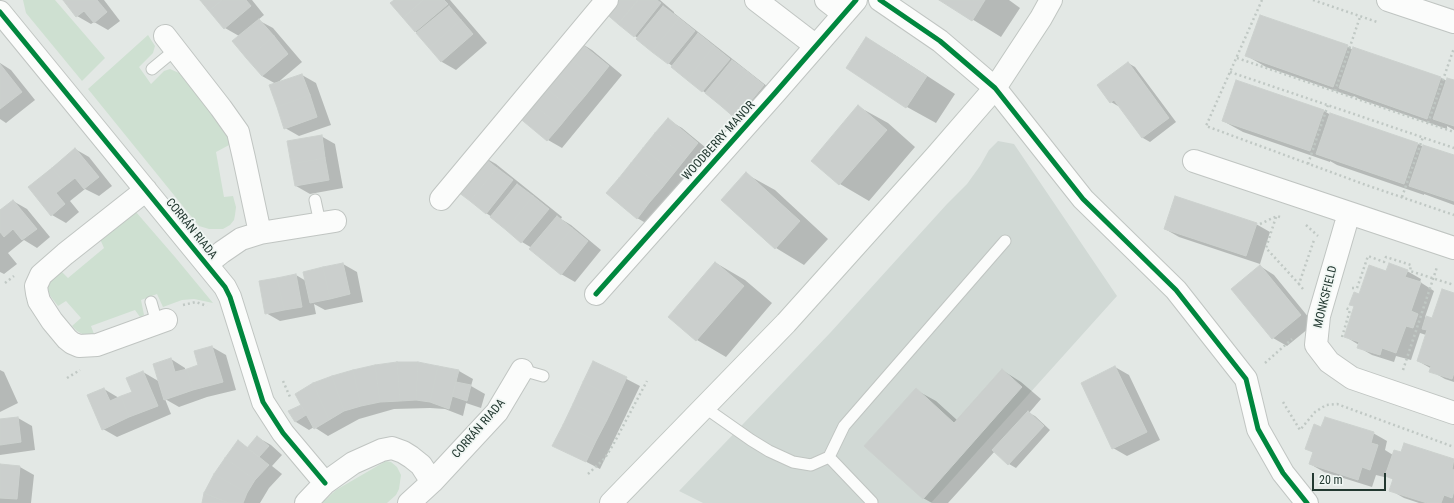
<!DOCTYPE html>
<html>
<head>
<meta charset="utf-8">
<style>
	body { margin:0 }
	#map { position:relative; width:1454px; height:503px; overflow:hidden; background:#e3e8e5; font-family:"Roboto Condensed",sans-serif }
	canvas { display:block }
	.scale { position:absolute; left:1312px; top:473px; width:74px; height:18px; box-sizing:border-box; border:2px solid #233931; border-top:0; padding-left:5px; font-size:12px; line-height:14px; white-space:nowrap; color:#233931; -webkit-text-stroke:3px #f1f7f4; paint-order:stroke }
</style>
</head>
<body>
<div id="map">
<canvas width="1454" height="503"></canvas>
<div class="scale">20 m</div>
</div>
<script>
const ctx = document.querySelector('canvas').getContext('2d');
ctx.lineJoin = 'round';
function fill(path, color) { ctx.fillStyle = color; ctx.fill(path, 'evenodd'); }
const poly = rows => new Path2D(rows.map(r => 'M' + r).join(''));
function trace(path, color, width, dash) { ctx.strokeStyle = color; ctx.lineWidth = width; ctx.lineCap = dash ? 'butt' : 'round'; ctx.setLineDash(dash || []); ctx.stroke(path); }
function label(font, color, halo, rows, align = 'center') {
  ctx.font = font + ' "Roboto Condensed",sans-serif'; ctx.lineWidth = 3.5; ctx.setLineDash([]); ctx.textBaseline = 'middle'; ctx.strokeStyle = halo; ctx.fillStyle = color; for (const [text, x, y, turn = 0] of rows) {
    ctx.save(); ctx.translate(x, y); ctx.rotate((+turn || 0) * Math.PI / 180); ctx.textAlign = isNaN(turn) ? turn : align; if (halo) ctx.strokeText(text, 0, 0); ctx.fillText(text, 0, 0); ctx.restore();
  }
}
fill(poly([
	[998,141,1014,144,1117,296,931,503,703,503,679,491,830,333,947,204,967,184,980,166,989,150]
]), '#d1d9d5');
fill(poly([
	[23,0,55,0,105,58,82,81,26,13],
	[148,35,155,46,153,53,139,67,151,84,164,71,170,69,179,73,228,133,231,144,216,152,224,197,233,196,236,207,235,215,234,220,230,225,223,229,209,229,199,226,88,89],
	[136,212,175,257,213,303,194,299,182,300,163,307,157,294,141,300,144,315,140,317,135,310,91,326,94,334,89,336,84,335,77,331,72,326,81,318,66,301,58,306,48,293,48,287,51,280,61,271,68,278,104,248,100,239],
	[386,461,391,462,397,467,401,475,399,489,396,495,387,503,322,503,336,490]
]), '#cee0d1');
fill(poly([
	[64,0,104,0,120,21,108,30,94,22,91,24,77,16],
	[201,0,252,0,264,15,258,20,273,28,302,62,276,84,302,75,316,83,331,125,299,136,285,128,276,84,262,76,239,36,225,28],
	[396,0,450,0,487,43,456,70,442,62,416,32,392,3],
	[613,0,660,0,674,12,674,13,777,94,751,126,737,118,703,91,635,36],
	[941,0,1009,0,1020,8,1001,37],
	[866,38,895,55,955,94,936,123,907,107,847,68],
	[579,42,592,50,622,75,562,148,548,140,518,116],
	[1347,46,1353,50,1441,78,1447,81,1454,81,1454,130,1447,126,1447,129,1359,99,1354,96,1353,97,1266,67,1247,56],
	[0,63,11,70,35,100,6,123,0,119],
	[1128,63,1135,67,1176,122,1150,142,1143,138,1119,105,1118,106,1111,102],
	[1236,81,1324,111,1331,115,1331,114,1418,144,1424,147,1454,156,1454,205,1424,194,1424,195,1337,165,1330,161,1330,162,1243,132,1223,121],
	[859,107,888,123,915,147,869,201,840,184,812,161],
	[668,120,682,128,711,152,651,226,637,218],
	[321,136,335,144,343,188,310,194,296,186],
	[75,149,89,157,112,186,99,196,85,189,70,201,79,212,66,223,52,215,29,187],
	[482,156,496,164,562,217,561,219,571,225,601,250,575,282,561,274,532,248,522,242,492,217,486,213],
	[746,174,775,190,828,239,804,265,776,248],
	[13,201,27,209,50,237,37,248,24,240,8,253,17,264,4,274,0,272,0,212],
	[1256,224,1270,232,1260,264,1179,237,1165,229],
	[716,263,745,280,772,303,726,357,697,340,669,317],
	[343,264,357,272,363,302,325,310,314,304,316,314,280,321,266,313,296,275,306,281],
	[1260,266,1274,275,1314,324,1287,346,1273,338],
	[1407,271,1421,279,1420,282,1434,291,1425,317,1432,319,1454,294,1454,382,1445,379,1431,371,1432,369,1418,361,1426,335,1420,333,1411,360,1396,356,1394,362,1372,355,1358,347,1359,345,1346,337,1355,307,1351,304,1387,272],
	[212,347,226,355,236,390,207,397,179,407,165,399,171,414,117,437,103,429,104,389,119,398,133,392,143,372,160,382,171,359,185,368,185,370,199,366],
	[594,362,640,386,600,469,554,445],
	[418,363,459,371,473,379,471,386,485,394,481,408,466,403,463,416,445,409,430,408,394,409,359,419,328,436,314,427,309,430,296,422,290,412,302,405],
	[1115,367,1129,375,1160,440,1127,456,1113,448],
	[0,370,4,372,18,403,0,412],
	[1002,370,1021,382,1041,399,1029,413,1035,416,1050,430,1016,468,1009,464,995,451,948,503,932,503,923,498,916,390,936,401,957,420],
	[18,418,32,426,35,450,0,455,0,420],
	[1322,428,1373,433,1387,441,1385,450,1393,455,1402,454,1405,444,1454,460,1454,503,1419,503,1404,498,1390,490,1394,480,1385,475,1384,477,1376,475,1372,487,1324,472,1310,464,1314,453,1307,449],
	[257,437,271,445,282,455,272,466,282,474,269,488,260,503,203,503,238,442,248,448],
	[0,465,20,467,34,475,31,503,0,503]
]), '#0003');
const building = poly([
	[63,0,97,0,107,12,94,23,84,11,76,17,63,0],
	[200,0,222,0,209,11,200,0],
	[222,0,246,0,251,6,224,29,209,11,222,0],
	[394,0,423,0,403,18,390,3,394,0],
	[423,0,444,0,448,4,415,32,403,18,423,0],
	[612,0,638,0,618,24,603,11,612,0],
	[638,0,657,0,661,3,634,37,618,24,638,0],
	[939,0,985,0,972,21,939,0],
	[449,6,461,20,429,48,416,33,449,6],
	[663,6,679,18,652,52,636,39,663,6],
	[1260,15,1348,45,1333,87,1245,56,1260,15],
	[679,18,695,31,668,64,652,52,679,18],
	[259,19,274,36,247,59,232,41,259,19],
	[461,20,473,34,441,62,429,48,461,20],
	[698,33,714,46,687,80,671,67,698,33],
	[274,36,288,54,262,76,247,59,274,36],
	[866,37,927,76,906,108,846,68,866,37],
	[578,41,609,66,597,81,566,55,578,41],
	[714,46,730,59,702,92,687,80,714,46],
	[1353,47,1441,77,1427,119,1339,88,1353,47],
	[566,55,597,81,585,96,554,70,566,55],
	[732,60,748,72,721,106,705,93,732,60],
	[1128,62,1169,118,1142,138,1114,100,1110,103,1097,85,1128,62],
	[0,64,22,92,0,109,0,64],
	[554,70,585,96,573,110,542,85,554,70],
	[748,72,764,85,736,119,721,106,748,72],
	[302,74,310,95,277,107,269,85,302,74],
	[1447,78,1454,80,1454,126,1433,119,1447,78],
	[1236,80,1324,110,1310,151,1222,121,1236,80],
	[542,85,573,110,560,126,529,101,542,85],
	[310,95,317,117,284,129,277,107,310,95],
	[529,101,560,126,547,141,517,116,529,101],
	[858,105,887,130,839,185,811,161,858,105],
	[1330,113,1418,143,1404,184,1316,154,1330,113],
	[668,118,698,143,686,158,655,133,668,118],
	[655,133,686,158,674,173,643,148,655,133],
	[322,135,325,158,291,164,287,141,322,135],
	[1423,145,1454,155,1454,201,1409,186,1423,145],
	[75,148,99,177,84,189,75,178,66,185,52,168,75,148],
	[643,148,674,173,662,188,631,163,643,148],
	[481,155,497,168,470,201,454,189,481,155],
	[325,158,329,180,295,186,291,164,325,158],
	[631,163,662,188,649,203,619,178,631,163],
	[52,168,66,185,56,193,65,204,51,216,28,187,52,168],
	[497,168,513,180,486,214,470,201,497,168],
	[746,172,800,221,775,249,721,200,746,172],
	[619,178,649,203,637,219,606,193,619,178],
	[517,184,533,196,506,230,490,217,517,184],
	[533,196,549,209,521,243,506,230,533,196],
	[1175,196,1257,223,1246,256,1164,229,1175,196],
	[13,200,37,229,22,240,13,229,4,237,0,232,0,210,13,200],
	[557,216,572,228,545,262,529,249,557,216],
	[572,228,588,241,561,275,545,262,572,228],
	[715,262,744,286,696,341,668,317,715,262],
	[343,263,350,294,330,299,323,267,343,263],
	[1389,263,1408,270,1405,277,1421,282,1411,311,1418,314,1413,328,1406,326,1396,353,1382,348,1380,355,1357,348,1359,342,1344,337,1354,306,1349,305,1354,292,1359,294,1369,265,1386,271,1389,263],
	[1260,265,1301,315,1272,339,1231,289,1260,265],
	[323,267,330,299,310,303,303,272,323,267],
	[296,274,302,307,284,310,277,278,296,274],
	[277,278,284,310,265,314,259,281,277,278],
	[1442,289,1454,293,1454,373,1452,379,1429,372,1431,366,1417,361,1427,330,1422,329,1426,316,1432,318,1442,289],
	[212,346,223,382,193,390,187,369,198,365,194,351,212,346],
	[171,358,175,372,187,369,193,390,164,400,153,364,171,358],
	[593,361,627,377,617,399,583,382,593,361],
	[397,362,418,362,416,400,400,401,397,362],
	[397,362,400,401,380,402,375,365,397,362],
	[418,362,438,366,430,402,416,400,418,362],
	[375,365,380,402,361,406,353,370,375,365],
	[438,366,459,370,449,409,430,402,438,366],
	[1115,366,1147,432,1112,449,1081,383,1115,366],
	[1002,369,1022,387,923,499,864,446,916,388,954,423,1002,369],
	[353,370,361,406,344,411,332,376,353,370],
	[143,371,158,406,129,417,121,396,132,392,126,378,143,371],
	[332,376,344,411,329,420,313,383,332,376],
	[456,382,471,385,467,401,452,396,456,382],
	[583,382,617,399,607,420,573,404,583,382],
	[313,383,329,420,314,429,295,394,313,383],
	[104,388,110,401,121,396,129,417,102,430,87,395,104,388],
	[573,404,607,420,596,441,563,425,573,404],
	[301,405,306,415,295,422,288,411,301,405],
	[1028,411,1044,426,1008,465,992,450,1028,411],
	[18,417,21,442,0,445,0,419,18,417],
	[1325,417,1374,432,1371,443,1378,445,1370,470,1362,467,1358,480,1309,464,1313,452,1305,449,1314,424,1321,427,1325,417],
	[563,425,596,441,586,462,552,446,563,425],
	[257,436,269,446,259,457,247,448,257,436],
	[238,440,269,465,255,480,225,458,238,440],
	[1404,443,1454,459,1452,469,1454,470,1454,491,1452,498,1444,495,1441,503,1427,503,1389,491,1393,479,1385,476,1394,450,1401,452,1404,443],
	[225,458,255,480,247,493,214,474,225,458],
	[0,464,20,466,17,499,0,498,0,464],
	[214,474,247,493,243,503,229,503,204,493,214,474],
	[204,493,229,503,202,503,204,493]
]);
fill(building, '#cbcfcd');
trace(building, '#ccd1ce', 1);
const service = poly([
	[152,69,175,50],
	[315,200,320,223],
	[151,302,157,323],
	[522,370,543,376],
	[704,407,751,440,769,451,793,462,811,465,829,457],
	[872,502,829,457,844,426,1005,241]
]);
const minor = poly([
	[756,0,816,46],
	[826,0,844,14],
	[880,0,940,41,995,88,1083,199,1176,290,1246,379,1258,429,1283,473,1307,503],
	[1388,0,1454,22],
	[0,12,225,287,230,297,263,402,283,433,325,483],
	[165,36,221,108,238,132,244,158,260,233,241,239,222,252,207,264],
	[1194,161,1454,248],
	[146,190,65,254,41,275,36,286,37,293,39,301,52,321,67,339,72,343,79,346,97,345,166,320],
	[441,199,607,0],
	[1349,213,1319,316,1316,345,1329,362,1352,378,1454,413],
	[260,233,335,221],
	[596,294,775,93,856,0],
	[306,503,325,483,353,463,382,450,392,448,403,452,411,457,421,465,432,482],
	[409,503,432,482,497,412,522,370]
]);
const secondary = poly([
	[611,503,786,323,936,156,995,88,1041,18,1051,0]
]);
trace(service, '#c0c5c2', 13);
trace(minor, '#c0c5c2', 24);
trace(secondary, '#c0c6c2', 24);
trace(poly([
	[1262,0,1206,126,1366,185,1454,215],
	[1313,0,1377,22],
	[1237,58,1454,132],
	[1230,72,1454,148],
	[1335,91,1360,17],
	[1428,123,1454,48],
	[1308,164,1328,105],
	[1402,197,1423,137],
	[1276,217,1266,248,1299,284],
	[1260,224,1277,216,1280,217],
	[1306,225,1318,236],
	[5,283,14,276],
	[1352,288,1357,288,1368,256,1384,262,1386,257,1411,265,1410,271,1454,285],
	[1303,289,1299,284,1314,240],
	[183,305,196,302,207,306],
	[1342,337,1350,310,1346,308],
	[1265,363,1292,339],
	[1403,370,1437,267],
	[67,378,80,370],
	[283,381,290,397],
	[1283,402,1300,430,1315,412,1326,405,1337,404,1454,447],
	[588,474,605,458,613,445,647,381]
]), '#c0c8c4', 2.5, [2, 3]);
trace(service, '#fbfcfb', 11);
trace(minor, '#fbfcfb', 22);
trace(secondary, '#fbfcfb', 22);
trace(poly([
	[880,0,940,41,995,88,1083,199,1176,290,1246,379,1258,429,1283,473,1307,503],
	[0,12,225,287,230,297,263,402,283,433,325,483],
	[596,294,775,93,856,0]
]), '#00873e', 5);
label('12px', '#233931', '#f1f7f4', [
	["WOODBERRY MANOR",719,141,-48],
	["CORRÁN RIADA",191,229,51],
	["MONKSFIELD",1326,297,-76],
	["CORRÁN RIADA",479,429,-49]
]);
</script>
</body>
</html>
